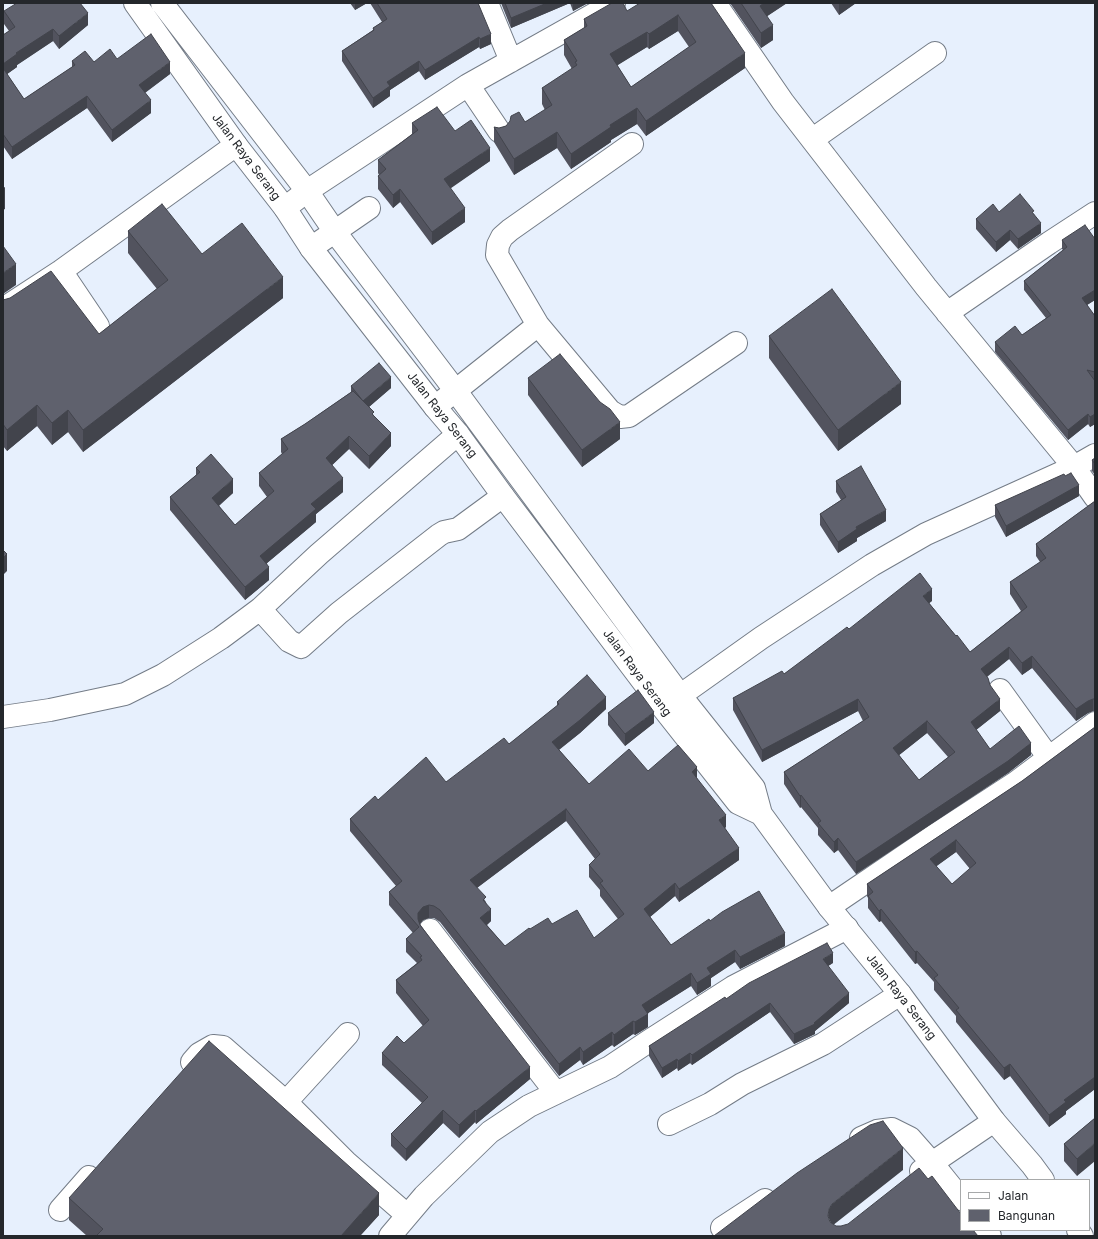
<!DOCTYPE html>
<html>
<head>
<meta charset="utf-8">
<style>
	body { margin:0 }
	#map { position:relative; width:1098px; height:1239px; overflow:hidden; background:#e7f0fd; font-family:Inter,sans-serif }
	canvas { display:block }
	.frame { position:absolute; inset:0; border:4px solid #24272b; pointer-events:none }
	.legend { position:absolute; left:960px; top:1179px; width:130px; height:52px; box-sizing:border-box; background:#fff; border:1px solid #a7a9aa; margin:0; padding:5px 7px; list-style:none; font-size:12px; color:#24272b }
	.legend li { display:flex; align-items:center; gap:8px; height:20px }
	.legend b { width:20px; border:1px solid #a7a9aa }
</style>
</head>
<body>
<div id="map">
<canvas width="1098" height="1239"></canvas>
<div class="frame"></div>
<ul class="legend">
<li><b style="height:5px;background:#fff"></b>Jalan</li>
<li><b style="height:11px;background:#5f616d"></b>Bangunan</li>
</ul>
</div>
<script>
const ctx = document.querySelector('canvas').getContext('2d');
ctx.lineJoin = 'round';
const poly = rows => new Path2D(rows.map(r => 'M' + r).join(''));
function trace(path, color, width, dash) { ctx.strokeStyle = color; ctx.lineWidth = width; ctx.lineCap = dash ? 'butt' : 'round'; ctx.setLineDash(dash || []); ctx.stroke(path); }
function fill(path, color) { ctx.fillStyle = color; ctx.fill(path, 'evenodd'); }
function label(font, color, halo, rows, align = 'center') {
  ctx.font = font + ' Inter,sans-serif'; ctx.lineWidth = 4; ctx.setLineDash([]); ctx.textBaseline = 'middle'; ctx.strokeStyle = halo; ctx.fillStyle = color; for (const [text, x, y, turn = 0] of rows) {
    ctx.save(); ctx.translate(x, y); ctx.rotate((+turn || 0) * Math.PI / 180); ctx.textAlign = isNaN(turn) ? turn : align; if (halo) ctx.strokeText(text, 0, 0); ctx.fillText(text, 0, 0); ctx.restore();
  }
}
const minor = poly([
	[487,3,511,61],
	[715,3,783,102,926,287,1074,467,1095,497],
	[468,85,499,131],
	[813,139,935,53],
	[285,208,307,191,468,85,614,3],
	[311,248,369,208],
	[61,271,98,326],
	[3,309,61,271,236,145],
	[947,313,1049,243,1095,213],
	[538,325,497,255,498,245,502,237,510,230,632,144],
	[435,407,538,325,610,411,620,417,629,416,736,343],
	[260,609,289,641,301,647,339,613,439,535,444,532,458,529,503,496],
	[1000,690,1049,758],
	[664,707,761,638,831,592,872,565,926,534,1074,467,1095,455],
	[3,717,50,710,125,694,163,675,221,638,260,609,319,554,458,434],
	[829,907,935,835,1015,783,1095,723],
	[430,930,556,1093],
	[348,1034,286,1102,346,1162,407,1215],
	[192,1062,199,1054,213,1046,223,1047,286,1102],
	[669,1124,710,1104,742,1084,823,1044,900,994],
	[861,1138,877,1131,892,1129,910,1138,932,1163,994,1121],
	[921,1171,932,1163,961,1199],
	[60,1210,89,1177],
	[722,1228,765,1200],
	[985,1230,990,1236],
	[390,1236,424,1196,490,1132,529,1106,610,1067,649,1041,733,987,847,928]
]);
const highway = poly([
	[135,3,236,145,285,208,311,248,435,407,458,434,503,496,663,708,738,803,761,814],
	[162,3,307,191,335,232,455,390,680,695,754,788,761,814,829,907,900,994,994,1121,1032,1165,1043,1180],
	[1078,1230,1082,1236]
]);
trace(minor, '#747c87', 24);
trace(highway, '#747c87', 24);
trace(minor, '#fff', 22);
trace(highway, '#fff', 22);
fill(poly([
	[350,3,367,3,355,10],
	[370,3,478,3,491,44,480,49,479,47,425,80,419,71,390,90,390,96,373,108,342,61,342,51,373,30,373,28,382,22],
	[501,3,588,3,573,11,570,3,511,28],
	[711,3,745,68,646,136,637,124,611,140,611,142,571,169,557,148,514,175,494,142,494,127,499,128,525,122,545,110,542,104,542,88,572,69,564,55,564,40,584,28,584,19,627,11],
	[678,31,689,47,631,87,617,65,647,47,649,49],
	[730,3,787,3,767,16,773,40,761,48],
	[831,3,856,3,839,15],
	[4,11,88,25,59,49,53,41,17,65,17,67,7,74,24,99,72,67,72,61,94,62,117,59,170,74,145,93,151,113,112,142,87,108,12,159,3,146,3,35,9,31,4,24],
	[412,123,455,131,490,161,450,188,465,222,432,245,400,202,393,208,378,189,378,176,379,175,378,173,378,160,412,134],
	[999,212,1034,214,1041,233,1018,249,1010,240,996,252,976,229,976,219],
	[128,231,202,254,283,298,83,452,68,432,52,445,37,426,7,451,3,446,3,300,99,334,157,289,128,253],
	[1095,239,1095,300,1087,305,1095,316,1095,424,1090,427,1088,424,1068,440,995,352,995,342,1022,335,1046,318,1024,290,1024,281,1063,250,1062,249,1062,240],
	[769,336,901,404,838,451,769,358],
	[528,378,620,439,582,467,528,395],
	[351,386,391,388,369,407,391,446,369,469,349,449,332,465,343,492,316,514,316,522,267,563,269,580,245,600,170,510,170,497,196,475,196,468,233,493,219,506,235,525,267,497,259,486,259,473,282,454,281,452,281,439,305,424,351,392],
	[1095,458,1095,475,1092,471,1092,460],
	[1065,476,1079,496,1006,537,995,517,995,505],
	[836,481,886,521,857,538,857,541,838,553,820,525,820,514,841,500,836,492],
	[1095,501,1095,711,1093,711,1088,713,1076,721,1032,668,1022,675,1009,659,987,677,1000,711,976,730,990,749,1031,755,1008,773,856,874,838,850,834,853,818,835,818,828,801,807,800,808,784,784,784,772,863,721,858,711,762,762,733,710,733,698,784,674,849,629,932,601,929,603,956,636,970,652,1021,611,1010,594,1010,582,1040,562,1036,556,1036,544],
	[927,733,948,757,919,780,899,755],
	[557,702,606,709,580,733,559,750,589,784,648,771,697,778,726,827,725,828,739,860,679,902,675,896,650,917,671,945,710,921,785,946,740,969,735,962,711,978,711,986,697,995,691,986,648,1013,648,1027,635,1035,633,1034,614,1047,612,1045,583,1065,580,1060,559,1076,440,922,434,918,429,918,423,920,420,924,530,1079,476,1124,475,1122,459,1138,443,1123,406,1161,391,1146,391,1134,422,1103,382,1065,382,1053,404,1043,423,1026,396,993,396,980,417,963,406,952,406,939,413,933,389,905,389,892,396,886,350,831,350,819,378,800,446,782,509,744,557,706],
	[566,821,595,859,589,865,589,877,600,890,600,896,618,919,594,938,552,924,530,929,505,946,487,925,491,921,486,902,477,888],
	[608,713,654,723,625,746,608,725],
	[1095,727,1095,1089,1066,1111,1066,1114,1049,1127,1010,1076,1004,1080,956,1022,956,1016,934,990,934,982,917,963,915,964,881,921,879,922,868,908,868,898,867,896,867,884,1022,781],
	[956,852,970,869,952,884,936,866],
	[833,963,828,966,849,1003,815,1031,815,1034,794,1044,770,1012,692,1065,690,1063,678,1071,677,1068,662,1078,649,1056,649,1046,726,999],
	[1095,1118,1077,1176,1064,1161,1064,1144],
	[69,1198,379,1215,360,1236,87,1236,69,1220]
]), '#52535e');
fill(poly([
	[355,3,367,3,355,10],
	[547,3,570,3,511,28,511,18],
	[573,3,588,3,573,11],
	[764,3,787,3,760,21,760,6],
	[839,3,856,3,839,15],
	[88,13,88,25,59,49,59,36],
	[678,15,678,31,649,49,649,34],
	[773,25,773,40,761,48,761,33],
	[53,29,53,41,17,65,17,67,3,77,3,64,16,53],
	[647,32,647,47,610,70,610,54],
	[491,34,491,44,480,49,480,39],
	[479,37,479,47,425,80,425,70],
	[745,53,745,68,646,136,646,121],
	[419,61,419,71,390,90,390,96,373,108,373,98,387,82],
	[170,62,170,74,139,97,139,85],
	[87,96,87,108,12,159,12,147],
	[151,100,151,113,112,142,112,130],
	[637,108,637,124,611,140,611,142,571,169,571,154,610,125],
	[557,132,557,148,514,175,514,159],
	[490,148,490,161,444,193,444,179],
	[5,187,5,209,3,210,3,188],
	[400,189,400,202,393,208,393,195],
	[465,208,465,222,432,245,432,232],
	[1041,223,1041,233,1018,249,1018,239],
	[1010,230,1010,240,996,252,996,242],
	[16,264,16,285,3,294,3,273],
	[283,277,283,298,83,452,83,430],
	[1095,290,1095,300,1082,308,1082,298],
	[391,377,391,388,363,412,363,401],
	[901,382,901,404,838,451,838,430],
	[37,405,37,426,7,451,7,430],
	[68,410,68,432,52,445,52,423],
	[1088,414,1088,424,1068,440,1068,430],
	[1095,414,1095,424,1090,427,1090,417],
	[620,422,620,439,582,467,582,450],
	[391,433,391,446,369,469,369,456],
	[349,436,349,449,326,471,326,458],
	[343,478,343,492,316,514,316,522,260,569,260,556,311,504],
	[233,479,233,493,212,511,212,498],
	[1079,485,1079,496,1006,537,1006,526],
	[886,510,886,521,857,538,857,541,838,553,838,542,856,527],
	[7,554,7,571,3,575,3,558],
	[269,567,269,580,245,600,245,587],
	[932,589,932,601,923,608,923,596],
	[1009,647,1009,659,981,681,981,669],
	[1032,656,1032,668,1022,675,1022,663],
	[606,697,606,709,580,733,552,755,552,742],
	[858,699,858,711,762,762,762,750],
	[1000,699,1000,711,971,734,971,722],
	[1093,699,1093,711,1088,713,1076,721,1076,709,1088,701],
	[654,712,654,723,625,746,625,734],
	[927,721,927,733,893,760,893,748],
	[1031,743,1031,755,1008,773,856,874,856,862],
	[697,767,697,780,692,772],
	[801,795,801,807,800,808,800,796],
	[566,809,566,821,470,893,470,880],
	[726,815,726,827,719,832,719,820],
	[838,838,838,850,834,853,834,842],
	[956,840,956,852,930,871,930,859],
	[739,848,739,860,679,902,679,889],
	[675,883,675,896,644,922,644,909],
	[429,905,429,918,423,920,418,926,418,913,423,907],
	[491,909,491,921,480,931,480,918],
	[881,909,881,921,879,922,879,911],
	[785,933,785,946,740,969,740,957],
	[735,950,735,962,711,978,711,986,697,995,697,983,707,968],
	[917,951,917,963,915,964,915,952],
	[833,953,833,963,823,969,823,959],
	[691,973,691,986,642,1017,642,1005],
	[849,993,849,1003,815,1031,815,1034,794,1044,794,1034,814,1023],
	[770,1003,770,1012,692,1065,692,1055],
	[648,1014,648,1027,635,1035,635,1022],
	[633,1021,633,1034,614,1047,614,1035],
	[612,1032,612,1045,583,1065,583,1052],
	[580,1047,580,1060,559,1076,559,1064],
	[690,1053,690,1063,678,1071,678,1061],
	[677,1059,677,1068,662,1078,662,1068],
	[1010,1064,1010,1076,1004,1080,1004,1068],
	[530,1067,530,1079,476,1124,476,1111],
	[1095,1077,1095,1089,1066,1111,1066,1114,1049,1127,1049,1115,1064,1100],
	[443,1110,443,1123,406,1161,406,1149],
	[475,1110,475,1122,459,1138,459,1125],
	[1095,1143,1095,1161,1077,1176,1077,1159],
	[903,1148,903,1170,832,1226,828,1216,829,1209,832,1204],
	[379,1193,379,1215,360,1236,341,1236]
]), '#42444c');
const building = poly([
	[17,3,80,3,88,13,59,36,53,29,16,53,17,54,3,64,3,35,15,27,4,11,17,3],
	[377,3,478,3,491,34,480,39,479,37,425,70,419,61,387,82,390,86,373,98,342,51,374,30,373,28,387,19,377,3],
	[505,3,547,3,511,18,505,3],
	[612,3,623,3,627,11,640,3,711,3,745,53,646,121,637,108,610,125,611,127,571,154,557,132,514,159,494,127,499,128,506,126,510,121,511,116,519,112,525,122,552,105,542,88,577,65,575,62,577,61,564,40,587,26,584,19,612,3],
	[678,15,696,42,631,87,610,54,647,32,649,34,678,15],
	[741,3,764,3,760,6,773,25,761,33,741,3],
	[151,34,170,62,139,85,151,100,112,130,87,96,12,147,3,134,3,68,24,99,75,65,72,61,85,51,94,62,110,49,117,59,151,34],
	[437,107,455,131,471,120,490,148,444,179,465,208,432,232,400,189,393,195,378,176,386,169,378,160,418,130,412,123,437,107],
	[1020,194,1034,211,1032,212,1041,223,1018,239,1010,230,996,242,976,219,993,204,999,212,1020,194],
	[162,204,202,254,242,223,283,277,83,430,68,410,52,423,37,405,7,430,3,424,3,300,10,298,51,271,99,334,168,280,128,231,162,204],
	[1085,225,1095,239,1095,290,1082,298,1095,316,1095,372,1087,370,1095,381,1095,414,1090,417,1088,414,1068,430,995,342,1015,326,1022,335,1051,315,1024,281,1067,247,1062,240,1085,225],
	[3,246,16,264,3,273,3,246],
	[832,289,901,382,838,430,769,336,832,289],
	[560,354,600,402,610,409,620,422,582,450,528,378,560,354],
	[379,363,391,377,363,401,351,386,379,363],
	[353,391,374,412,372,414,391,433,369,456,349,436,326,458,343,478,311,504,316,509,260,556,269,567,245,587,170,497,200,472,196,468,211,454,233,479,212,498,235,525,274,491,259,473,288,449,281,439,305,424,353,391],
	[1095,458,1095,464,1092,460,1095,458],
	[861,466,886,510,856,527,857,529,838,542,820,514,846,497,836,481,861,466],
	[1071,473,1079,485,1006,526,995,505,1064,474,1065,476,1071,473],
	[1095,501,1095,699,1093,699,1088,701,1076,709,1032,656,1022,663,1009,647,981,669,988,678,990,685,1000,699,971,722,990,749,1019,726,1031,743,1008,761,856,862,838,838,834,842,818,823,821,821,801,795,800,796,784,772,869,717,858,699,762,750,733,698,782,671,784,674,847,627,849,629,920,573,932,589,923,596,956,636,957,635,970,652,1027,607,1010,582,1046,558,1036,544,1095,501],
	[927,721,955,752,919,780,893,748,927,721],
	[3,550,7,554,3,558,3,550],
	[587,675,606,697,580,720,552,742,589,784,629,749,648,771,678,745,697,767,692,772,726,815,719,820,739,848,679,889,675,883,644,909,671,945,709,919,710,921,722,912,759,891,785,933,740,957,735,950,707,968,711,974,697,983,691,973,642,1005,648,1014,635,1022,633,1021,614,1035,612,1032,583,1052,580,1047,559,1064,440,910,434,906,429,905,423,907,418,913,418,919,420,925,530,1067,476,1111,475,1110,459,1125,443,1110,406,1149,391,1134,428,1097,382,1053,397,1036,404,1043,429,1020,396,980,422,960,420,957,422,956,406,939,419,927,389,892,402,881,350,819,375,796,378,800,426,757,446,782,504,738,509,744,559,704,557,702,587,675],
	[566,809,600,854,589,865,603,881,600,883,624,914,594,938,577,910,552,924,548,918,530,929,529,928,505,946,480,918,491,909,483,900,486,897,470,880,566,809],
	[638,690,654,712,625,734,608,713,638,690],
	[1095,727,1095,1077,1064,1100,1066,1102,1049,1115,1010,1064,1004,1068,956,1010,959,1008,934,978,938,975,917,951,915,952,881,909,879,911,868,896,873,892,867,884,1022,781,1095,727],
	[956,840,976,863,952,884,930,859,956,840],
	[827,943,833,953,823,959,849,993,814,1023,815,1024,794,1034,770,1003,692,1055,690,1053,678,1061,677,1059,662,1068,649,1046,725,997,726,999,749,983,827,943],
	[209,1041,379,1193,341,1236,96,1236,103,1229,69,1198,209,1041],
	[1095,1118,1095,1143,1077,1159,1064,1144,1095,1118],
	[883,1121,903,1148,832,1204,829,1209,828,1216,830,1222,836,1226,841,1226,848,1224,919,1168,928,1179,932,1176,961,1214,961,1230,973,1230,978,1236,714,1236,797,1173,870,1125,883,1121]
]);
fill(building, '#5f616d');
trace(building, '#42444c', 1);
label('12px', '#24272b', '#fff', [
	["Jalan Raya Serang",246,157,53],
	["Jalan Raya Serang",442,415,52],
	["Jalan Raya Serang",637,673,53],
	["Jalan Raya Serang",901,997,52]
]);
</script>
</body>
</html>
